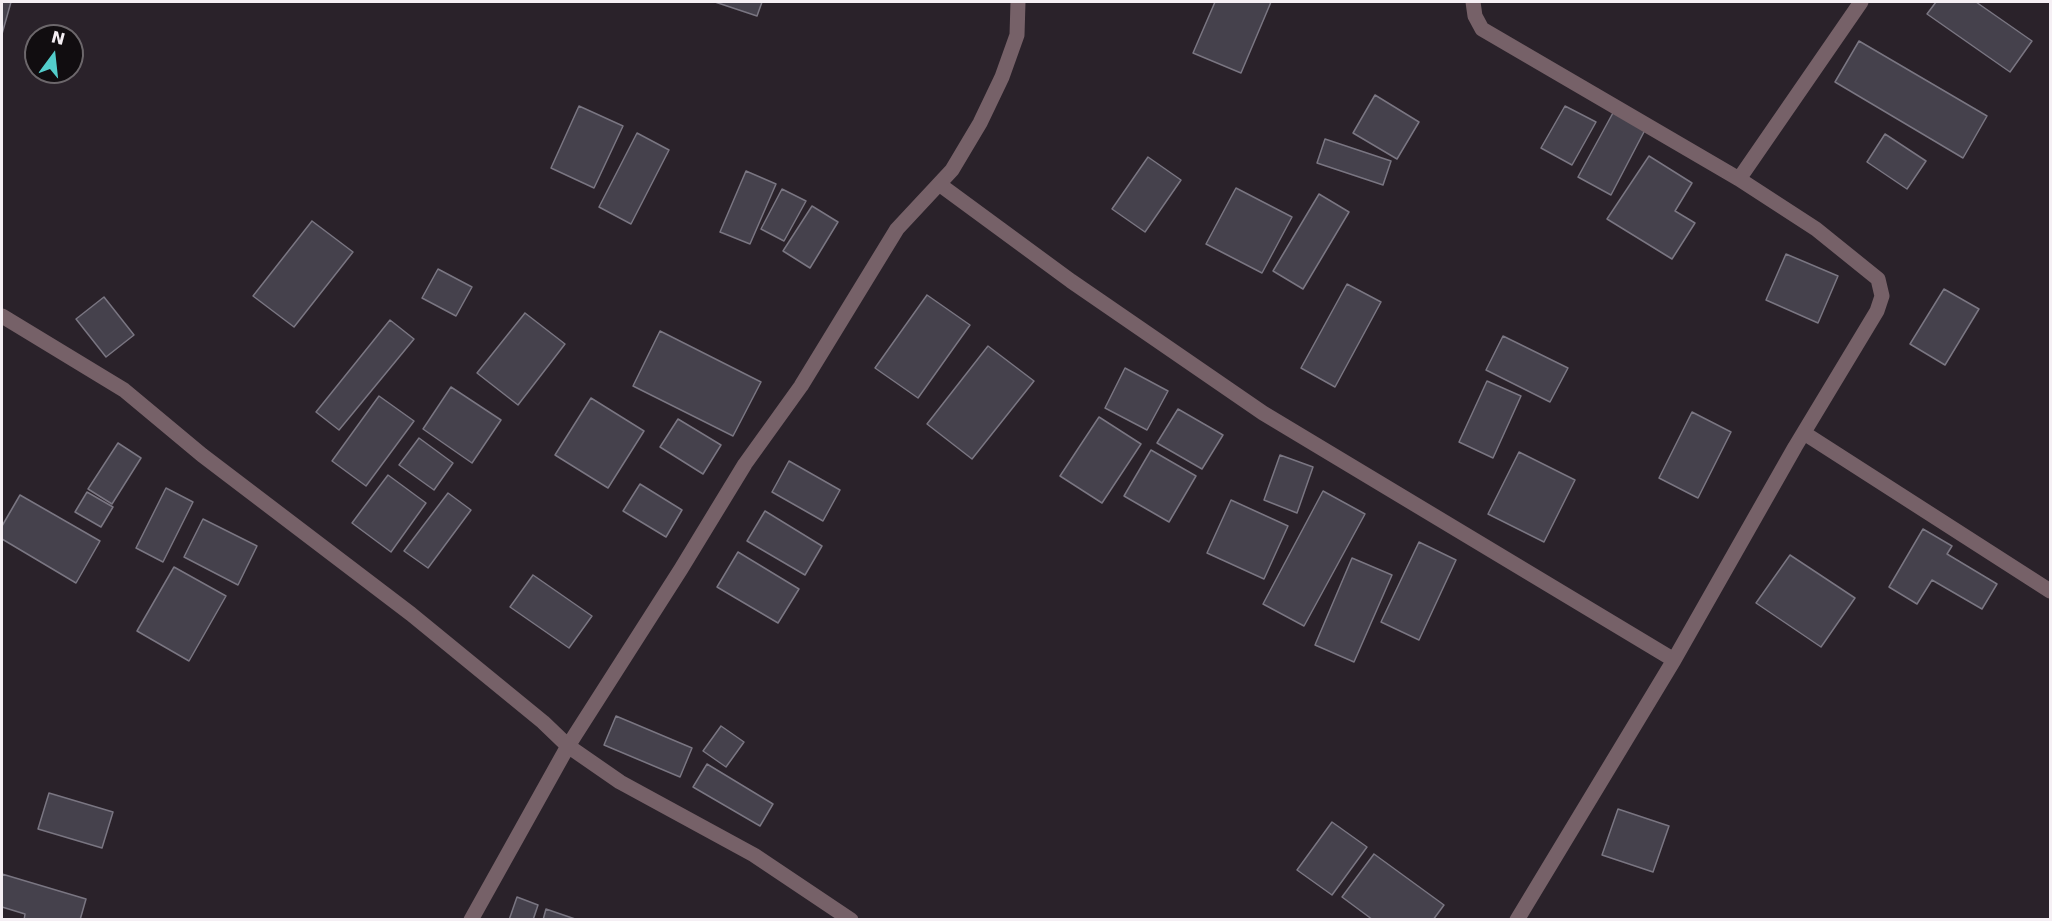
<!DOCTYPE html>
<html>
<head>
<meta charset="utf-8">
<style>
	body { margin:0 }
	#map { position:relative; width:2052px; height:921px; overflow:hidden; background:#2a222a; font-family:"DejaVu Sans",sans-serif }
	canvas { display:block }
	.frame { position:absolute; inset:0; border:3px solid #f5eff4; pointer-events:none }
	.north { position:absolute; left:24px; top:24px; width:60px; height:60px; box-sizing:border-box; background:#110d10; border:2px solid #6c676b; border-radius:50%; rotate:15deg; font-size:16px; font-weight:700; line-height:24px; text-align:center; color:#f5eff4 }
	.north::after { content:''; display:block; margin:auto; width:21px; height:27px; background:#53cdcb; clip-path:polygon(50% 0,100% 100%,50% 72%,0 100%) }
</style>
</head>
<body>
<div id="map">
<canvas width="2052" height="921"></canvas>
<div class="frame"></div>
<div class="north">N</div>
</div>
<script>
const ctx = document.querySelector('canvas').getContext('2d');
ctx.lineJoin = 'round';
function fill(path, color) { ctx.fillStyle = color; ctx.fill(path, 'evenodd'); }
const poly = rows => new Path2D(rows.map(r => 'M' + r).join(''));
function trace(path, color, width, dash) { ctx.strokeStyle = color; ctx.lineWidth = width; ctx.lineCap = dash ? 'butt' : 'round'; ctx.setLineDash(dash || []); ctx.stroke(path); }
const building = poly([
	[2,2,11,2,2,34,2,2],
	[715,2,762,2,757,16,715,2],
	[1215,2,1271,2,1241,73,1193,53,1215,2],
	[1936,2,1976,2,2032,41,2010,72,1927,14,1936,2],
	[1859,41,1987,116,1963,158,1835,82,1859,41],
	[1375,95,1419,122,1397,159,1353,133,1375,95],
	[579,106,623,126,594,188,551,168,579,106],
	[1565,106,1596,122,1572,165,1541,148,1565,106],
	[1614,111,1646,128,1611,195,1578,177,1614,111],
	[637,133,669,150,631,224,599,207,637,133],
	[1885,134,1926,161,1907,189,1867,162,1885,134],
	[1325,139,1391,161,1383,185,1317,163,1325,139],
	[1649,156,1692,183,1675,211,1695,223,1672,259,1607,219,1649,156],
	[1148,157,1181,180,1145,232,1112,209,1148,157],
	[746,171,776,184,750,244,720,232,746,171],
	[1236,188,1292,217,1262,273,1206,244,1236,188],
	[782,189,806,201,784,241,761,229,782,189],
	[1319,194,1349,212,1303,289,1273,271,1319,194],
	[812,206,838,222,810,268,783,251,812,206],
	[312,221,353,252,294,327,253,296,312,221],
	[1786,254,1838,276,1818,323,1766,300,1786,254],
	[438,269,472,287,456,316,422,298,438,269],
	[1347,284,1381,302,1335,387,1301,368,1347,284],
	[1944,289,1979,309,1945,365,1910,344,1944,289],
	[927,295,970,325,918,398,875,368,927,295],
	[104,297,134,335,106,357,76,319,104,297],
	[525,313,565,344,518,405,477,373,525,313],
	[390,320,414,339,339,430,316,412,390,320],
	[660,331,761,382,733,436,633,386,660,331],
	[1503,336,1568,368,1550,402,1486,370,1503,336],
	[988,346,1034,381,972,459,927,424,988,346],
	[1125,368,1168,391,1147,430,1105,408,1125,368],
	[1487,381,1521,396,1493,458,1459,442,1487,381],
	[451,387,501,420,472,463,423,429,451,387],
	[379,396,414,421,366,486,332,461,379,396],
	[591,398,644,431,608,488,555,455,591,398],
	[1178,409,1223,435,1202,469,1157,443,1178,409],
	[1692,412,1731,432,1698,498,1659,478,1692,412],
	[1099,417,1141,444,1102,503,1060,476,1099,417],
	[678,419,721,445,703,474,660,447,678,419],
	[419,438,453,463,434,490,399,465,419,438],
	[118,443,141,458,112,504,88,489,118,443],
	[1151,450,1196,476,1169,522,1124,496,1151,450],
	[1519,452,1575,480,1544,542,1488,514,1519,452],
	[1280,455,1313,467,1297,513,1264,500,1280,455],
	[789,461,840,490,823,521,772,492,789,461],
	[388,475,426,503,391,552,352,523,388,475],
	[640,484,682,510,666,537,623,511,640,484],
	[166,488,193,502,163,562,136,548,166,488],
	[1323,491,1365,514,1304,626,1263,604,1323,491],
	[87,492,113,507,101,527,75,512,87,492],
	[448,493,471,510,428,568,404,551,448,493],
	[20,495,100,541,76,583,2,539,2,526,20,495],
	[1231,500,1288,526,1264,579,1207,553,1231,500],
	[765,511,822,546,805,575,747,541,765,511],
	[203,519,257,546,238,585,184,557,203,519],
	[1923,529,1952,546,1947,554,1997,584,1982,609,1932,580,1917,604,1889,587,1923,529],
	[1419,542,1456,560,1419,640,1381,622,1419,542],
	[738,552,799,589,778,623,717,587,738,552],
	[1790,555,1855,598,1821,647,1756,603,1790,555],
	[1352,558,1392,575,1354,662,1315,645,1352,558],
	[174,567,226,596,189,661,137,631,174,567],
	[533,575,592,616,569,648,510,607,533,575],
	[616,716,692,748,680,777,604,745,616,716],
	[721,726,744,742,726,767,703,751,721,726],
	[707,764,773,804,760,826,693,787,707,764],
	[49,793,113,812,102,848,38,829,49,793],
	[1618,809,1669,826,1653,872,1602,855,1618,809],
	[1332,822,1367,847,1332,895,1297,870,1332,822],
	[1374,854,1444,905,1433,920,1373,920,1342,897,1374,854],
	[2,874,86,899,80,920,24,920,25,914,2,907,2,874],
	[517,897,538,905,533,920,509,920,517,897],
	[546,909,578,920,543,920,546,909]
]);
fill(building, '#45414c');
trace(building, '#7a7682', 1.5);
trace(poly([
	[1473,2,1475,16,1482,29,1739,179,1816,229,1878,279,1882,296,1877,311,1795,447,1674,660,1517,920],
	[1739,179,1861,2],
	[939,184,1071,281,1263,413,1674,660],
	[2,316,124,390,202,455,411,614,543,722,568,746,620,782,754,855,851,920],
	[1804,433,2050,591],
	[471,920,568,746,681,569,745,464,801,386,897,229,952,170,980,123,1002,77,1017,35,1018,2]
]), '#766168', 15);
</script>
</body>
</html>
